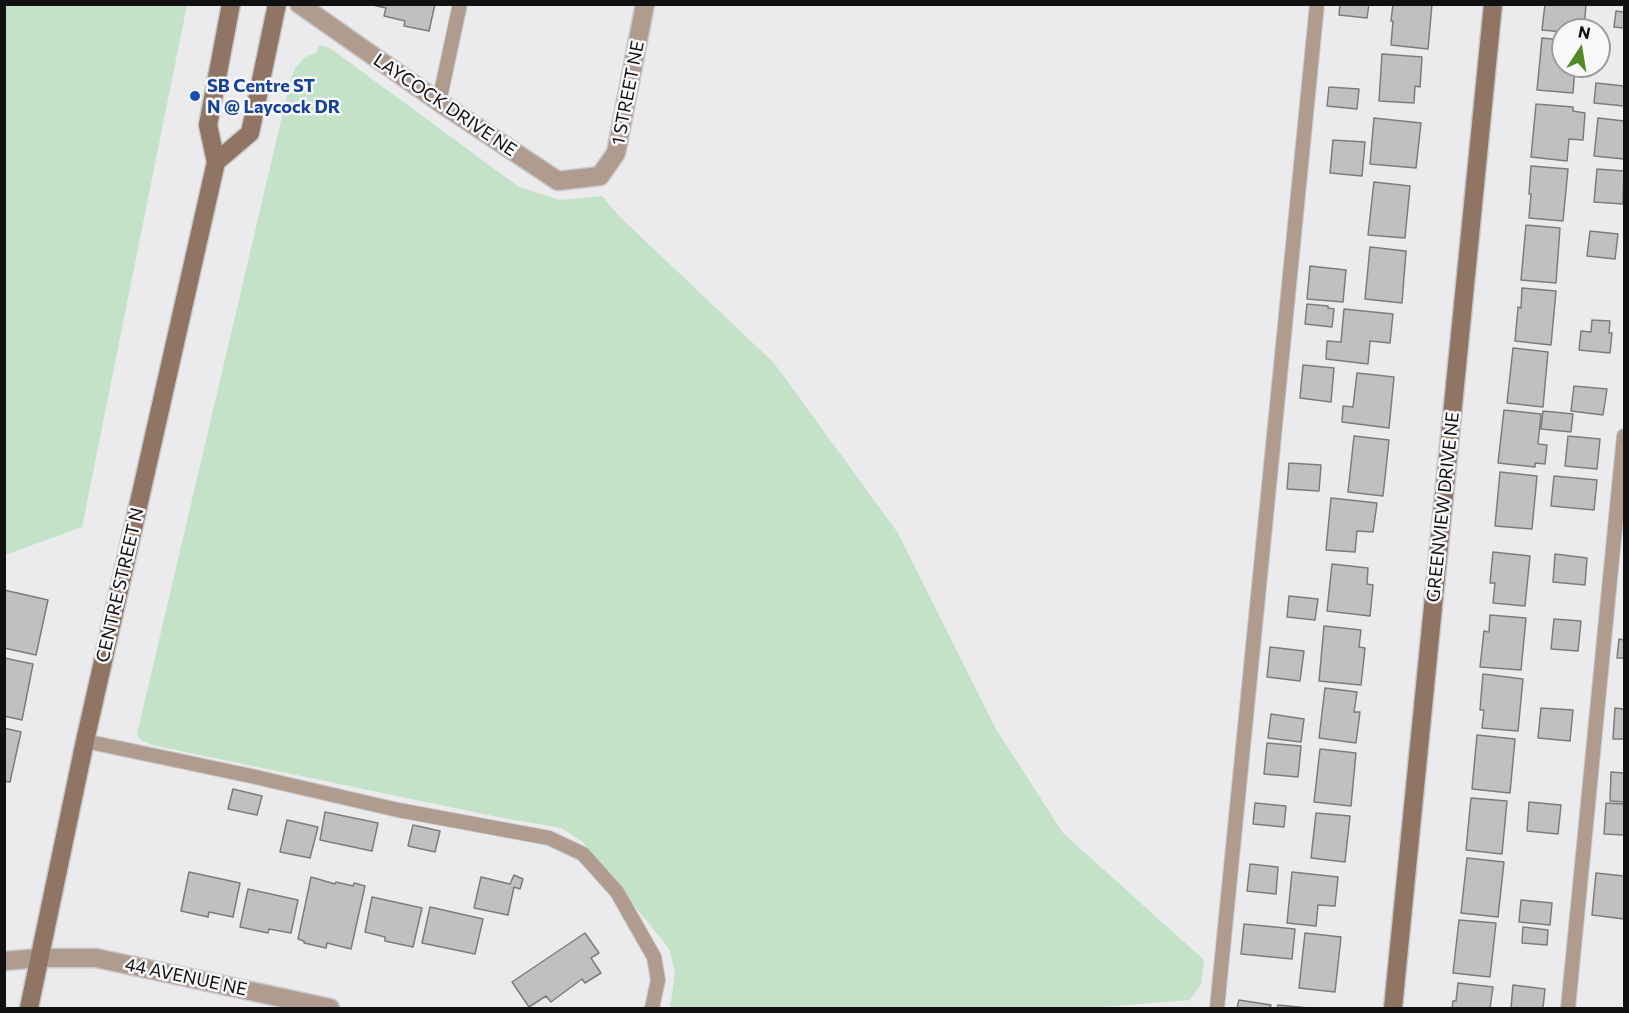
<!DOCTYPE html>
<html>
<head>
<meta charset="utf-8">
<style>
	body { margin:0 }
	#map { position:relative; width:1629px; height:1013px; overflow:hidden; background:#ebebed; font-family:Commissioner,sans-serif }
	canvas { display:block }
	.frame { position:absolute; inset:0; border:6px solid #101011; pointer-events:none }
	.north { position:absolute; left:1551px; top:18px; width:60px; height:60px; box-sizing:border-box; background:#f8f8fb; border:2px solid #9b9b9d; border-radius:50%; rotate:12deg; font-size:16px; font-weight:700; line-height:24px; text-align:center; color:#101011 }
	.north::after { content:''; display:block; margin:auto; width:21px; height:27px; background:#548a23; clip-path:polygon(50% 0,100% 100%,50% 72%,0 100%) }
</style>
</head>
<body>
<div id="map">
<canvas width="1629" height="1013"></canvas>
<div class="frame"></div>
<div class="north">N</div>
</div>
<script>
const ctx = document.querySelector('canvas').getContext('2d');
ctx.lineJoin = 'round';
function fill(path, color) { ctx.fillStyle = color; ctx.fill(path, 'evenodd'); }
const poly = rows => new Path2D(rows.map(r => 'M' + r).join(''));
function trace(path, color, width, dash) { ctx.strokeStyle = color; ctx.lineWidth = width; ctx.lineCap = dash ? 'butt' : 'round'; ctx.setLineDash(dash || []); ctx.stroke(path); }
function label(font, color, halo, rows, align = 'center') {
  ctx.font = font + ' Commissioner,sans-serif'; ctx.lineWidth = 5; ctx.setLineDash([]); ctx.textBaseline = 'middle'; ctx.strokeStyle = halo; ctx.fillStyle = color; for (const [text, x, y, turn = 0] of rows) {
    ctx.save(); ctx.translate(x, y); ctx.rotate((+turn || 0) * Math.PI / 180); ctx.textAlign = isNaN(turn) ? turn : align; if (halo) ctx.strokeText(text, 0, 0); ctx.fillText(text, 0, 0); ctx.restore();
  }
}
fill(poly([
	[4,5,187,5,82,527,5,555],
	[319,45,330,48,519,187,560,200,602,196,620,217,774,363,898,533,996,729,1063,833,1204,960,1201,984,1190,1000,1089,1008,670,1008,675,973,670,950,583,842,561,828,498,817,152,745,140,739,137,734,291,78,296,67,305,57,316,53]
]), '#c3e2c8');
const building = poly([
	[368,4,435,4,429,31,404,26,405,21,384,16,386,8,368,4],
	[1340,4,1369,4,1367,18,1339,15,1340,4],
	[1393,4,1432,4,1428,49,1391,45,1393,21,1391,21,1393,4],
	[1545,4,1586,4,1584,30,1563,30,1563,32,1542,30,1545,4],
	[1616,11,1624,12,1624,28,1614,27,1616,11],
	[1542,38,1563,40,1563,66,1575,66,1573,93,1537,90,1542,38],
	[1382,54,1422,57,1420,87,1415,86,1414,103,1379,101,1382,54],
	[1596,83,1624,86,1624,106,1594,103,1596,83],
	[1329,87,1359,89,1357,109,1327,106,1329,87],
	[1536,104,1573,107,1573,111,1585,113,1583,140,1569,139,1567,161,1531,157,1536,104],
	[1374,118,1421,123,1416,168,1370,164,1374,118],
	[1598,118,1624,121,1624,159,1594,156,1598,118],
	[1333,140,1365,142,1362,176,1330,173,1333,140],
	[1531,166,1568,169,1563,221,1529,218,1531,194,1529,194,1531,166],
	[1597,169,1624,171,1623,204,1594,202,1597,169],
	[1374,182,1410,186,1405,238,1368,235,1374,182],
	[1526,225,1560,228,1556,283,1521,280,1526,225],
	[1590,231,1618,234,1615,259,1587,256,1590,231],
	[1370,247,1406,251,1402,303,1365,299,1370,247],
	[1310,266,1346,270,1343,302,1307,299,1310,266],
	[1522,288,1556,291,1551,345,1515,341,1518,307,1521,308,1522,288],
	[1307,304,1328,306,1328,308,1334,309,1332,327,1305,324,1307,304],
	[1344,309,1393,314,1390,343,1370,341,1368,364,1326,359,1327,341,1341,342,1344,309],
	[1592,320,1610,321,1609,333,1612,333,1610,353,1579,350,1581,331,1591,332,1592,320],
	[1513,348,1548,352,1543,407,1507,403,1513,348],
	[1303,365,1334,368,1331,402,1300,398,1303,365],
	[1357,373,1394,377,1389,428,1342,422,1343,406,1353,407,1357,373],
	[1574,386,1607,389,1603,415,1571,411,1574,386],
	[1504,410,1541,414,1538,444,1547,445,1545,464,1535,463,1535,467,1498,463,1504,410],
	[1543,411,1573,414,1571,432,1541,429,1543,411],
	[1354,436,1389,440,1383,496,1348,492,1354,436],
	[1568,436,1600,439,1597,469,1565,466,1568,436],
	[1289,463,1321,465,1319,491,1287,489,1289,463],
	[1500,472,1537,476,1532,529,1495,526,1500,472],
	[1554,476,1597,480,1594,510,1551,506,1554,476],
	[1331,498,1377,503,1373,532,1357,531,1355,552,1326,550,1331,498],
	[1493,552,1530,556,1525,606,1493,603,1495,583,1490,583,1493,552],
	[1555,554,1587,558,1585,585,1553,582,1555,554],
	[1332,564,1368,568,1367,584,1373,585,1370,616,1327,611,1332,564],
	[4,590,48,600,36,655,4,648,4,590],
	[1289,596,1318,599,1315,620,1287,617,1289,596],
	[1490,615,1526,618,1521,670,1480,667,1484,631,1489,632,1490,615],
	[1554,619,1581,621,1578,651,1551,649,1554,619],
	[1324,626,1361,630,1359,647,1365,648,1361,685,1319,681,1324,626],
	[1619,639,1624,640,1624,658,1617,658,1619,639],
	[1270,647,1304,651,1300,681,1267,677,1270,647],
	[4,658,33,664,22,720,4,716,4,658],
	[1483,674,1523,679,1518,731,1482,728,1484,710,1480,710,1483,674],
	[1325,688,1357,692,1354,712,1360,712,1356,743,1319,738,1325,688],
	[1541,708,1573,710,1570,741,1538,738,1541,708],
	[1615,708,1624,709,1624,739,1613,739,1615,708],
	[1271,714,1304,719,1301,742,1268,738,1271,714],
	[4,728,21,732,10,782,4,781,4,728],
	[1477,735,1515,739,1510,793,1472,789,1477,735],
	[1267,743,1301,746,1298,777,1264,774,1267,743],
	[1320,749,1356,753,1351,806,1314,802,1320,749],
	[1611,772,1624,773,1624,802,1610,801,1611,772],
	[233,789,262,796,257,815,228,809,233,789],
	[1471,798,1507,801,1502,854,1466,850,1471,798],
	[1529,802,1561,805,1558,834,1527,831,1529,802],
	[1255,803,1286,806,1284,827,1253,824,1255,803],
	[1606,803,1624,804,1624,835,1604,834,1606,803],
	[325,812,378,823,372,851,320,840,325,812],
	[1316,813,1350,816,1345,862,1311,858,1316,813],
	[287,820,318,827,310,858,280,852,287,820],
	[413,825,440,831,435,852,408,846,413,825],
	[1467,858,1504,862,1498,917,1461,913,1467,858],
	[1250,864,1278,867,1276,894,1247,891,1250,864],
	[189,872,240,883,233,917,209,912,208,917,181,911,189,872],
	[1292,872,1338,877,1335,906,1318,905,1316,926,1287,923,1292,872],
	[1596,873,1624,876,1624,919,1592,915,1596,873],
	[514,875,523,879,520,889,514,887,508,915,474,908,481,877,510,884,514,875],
	[311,877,335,884,336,882,353,886,354,883,365,886,351,949,327,943,326,948,304,943,304,941,298,939,311,877],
	[248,889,298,900,291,933,269,929,268,933,240,927,248,889],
	[372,897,422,908,413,947,385,941,385,937,365,932,372,897],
	[1521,900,1552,903,1550,925,1519,922,1521,900],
	[430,907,483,919,475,954,422,943,430,907],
	[1459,920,1496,923,1490,977,1453,973,1459,920],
	[1244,924,1295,929,1292,959,1241,954,1244,924],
	[1523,927,1548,930,1547,945,1522,943,1523,927],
	[585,933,599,953,591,958,601,973,585,983,582,979,551,1002,546,996,529,1007,512,982,585,933],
	[1305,933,1341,937,1335,992,1299,988,1305,933],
	[1458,983,1493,987,1490,1008,1452,1008,1453,1001,1456,1001,1458,983],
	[1513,985,1545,989,1543,1008,1511,1008,1513,985],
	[1239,1000,1271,1005,1270,1008,1237,1008,1239,1000],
	[1278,1005,1309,1008,1277,1008,1278,1005]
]);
fill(building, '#c2c0bf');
trace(building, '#7e7c7b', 1.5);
const lane = poly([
	[439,102,460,4],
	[85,741,251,776,398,810,549,838,583,854,617,892,654,957,658,980,652,1008],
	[1217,1008,1317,4],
	[1568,1008,1624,436]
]);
const street = poly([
	[299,4,439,102,558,181,600,176,616,153,645,4],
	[4,961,40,958,96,958,330,1008]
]);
const secondary = poly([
	[216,162,250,133,277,4],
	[29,1008,85,741,216,162,208,125,231,4],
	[1393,1008,1493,4]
]);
trace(lane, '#c8c8ca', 16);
trace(street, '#c8c8ca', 21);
trace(secondary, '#c8c8ca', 21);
trace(lane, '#af9c8f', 14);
trace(street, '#af9c8f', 18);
trace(secondary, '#907564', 18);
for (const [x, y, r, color] of [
	[195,96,6,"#1a4fb4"]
]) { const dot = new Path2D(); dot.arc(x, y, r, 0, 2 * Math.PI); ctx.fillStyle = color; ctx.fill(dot); trace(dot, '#f8f8fb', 2); }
label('bold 18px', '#164399', '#f8f8fb', [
	["SB Centre ST",207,86],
	["N @ Laycock DR",207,107]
], 'left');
label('18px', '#101011', '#f8f8fb', [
	["1 STREET NE",628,93,-79],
	["LAYCOCK DRIVE NE",445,105,34],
	["GREENVIEW DRIVE NE",1443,507,-84],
	["CENTRE STREET N",120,585,-77],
	["44 AVENUE NE",186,977,12]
]);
</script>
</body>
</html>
